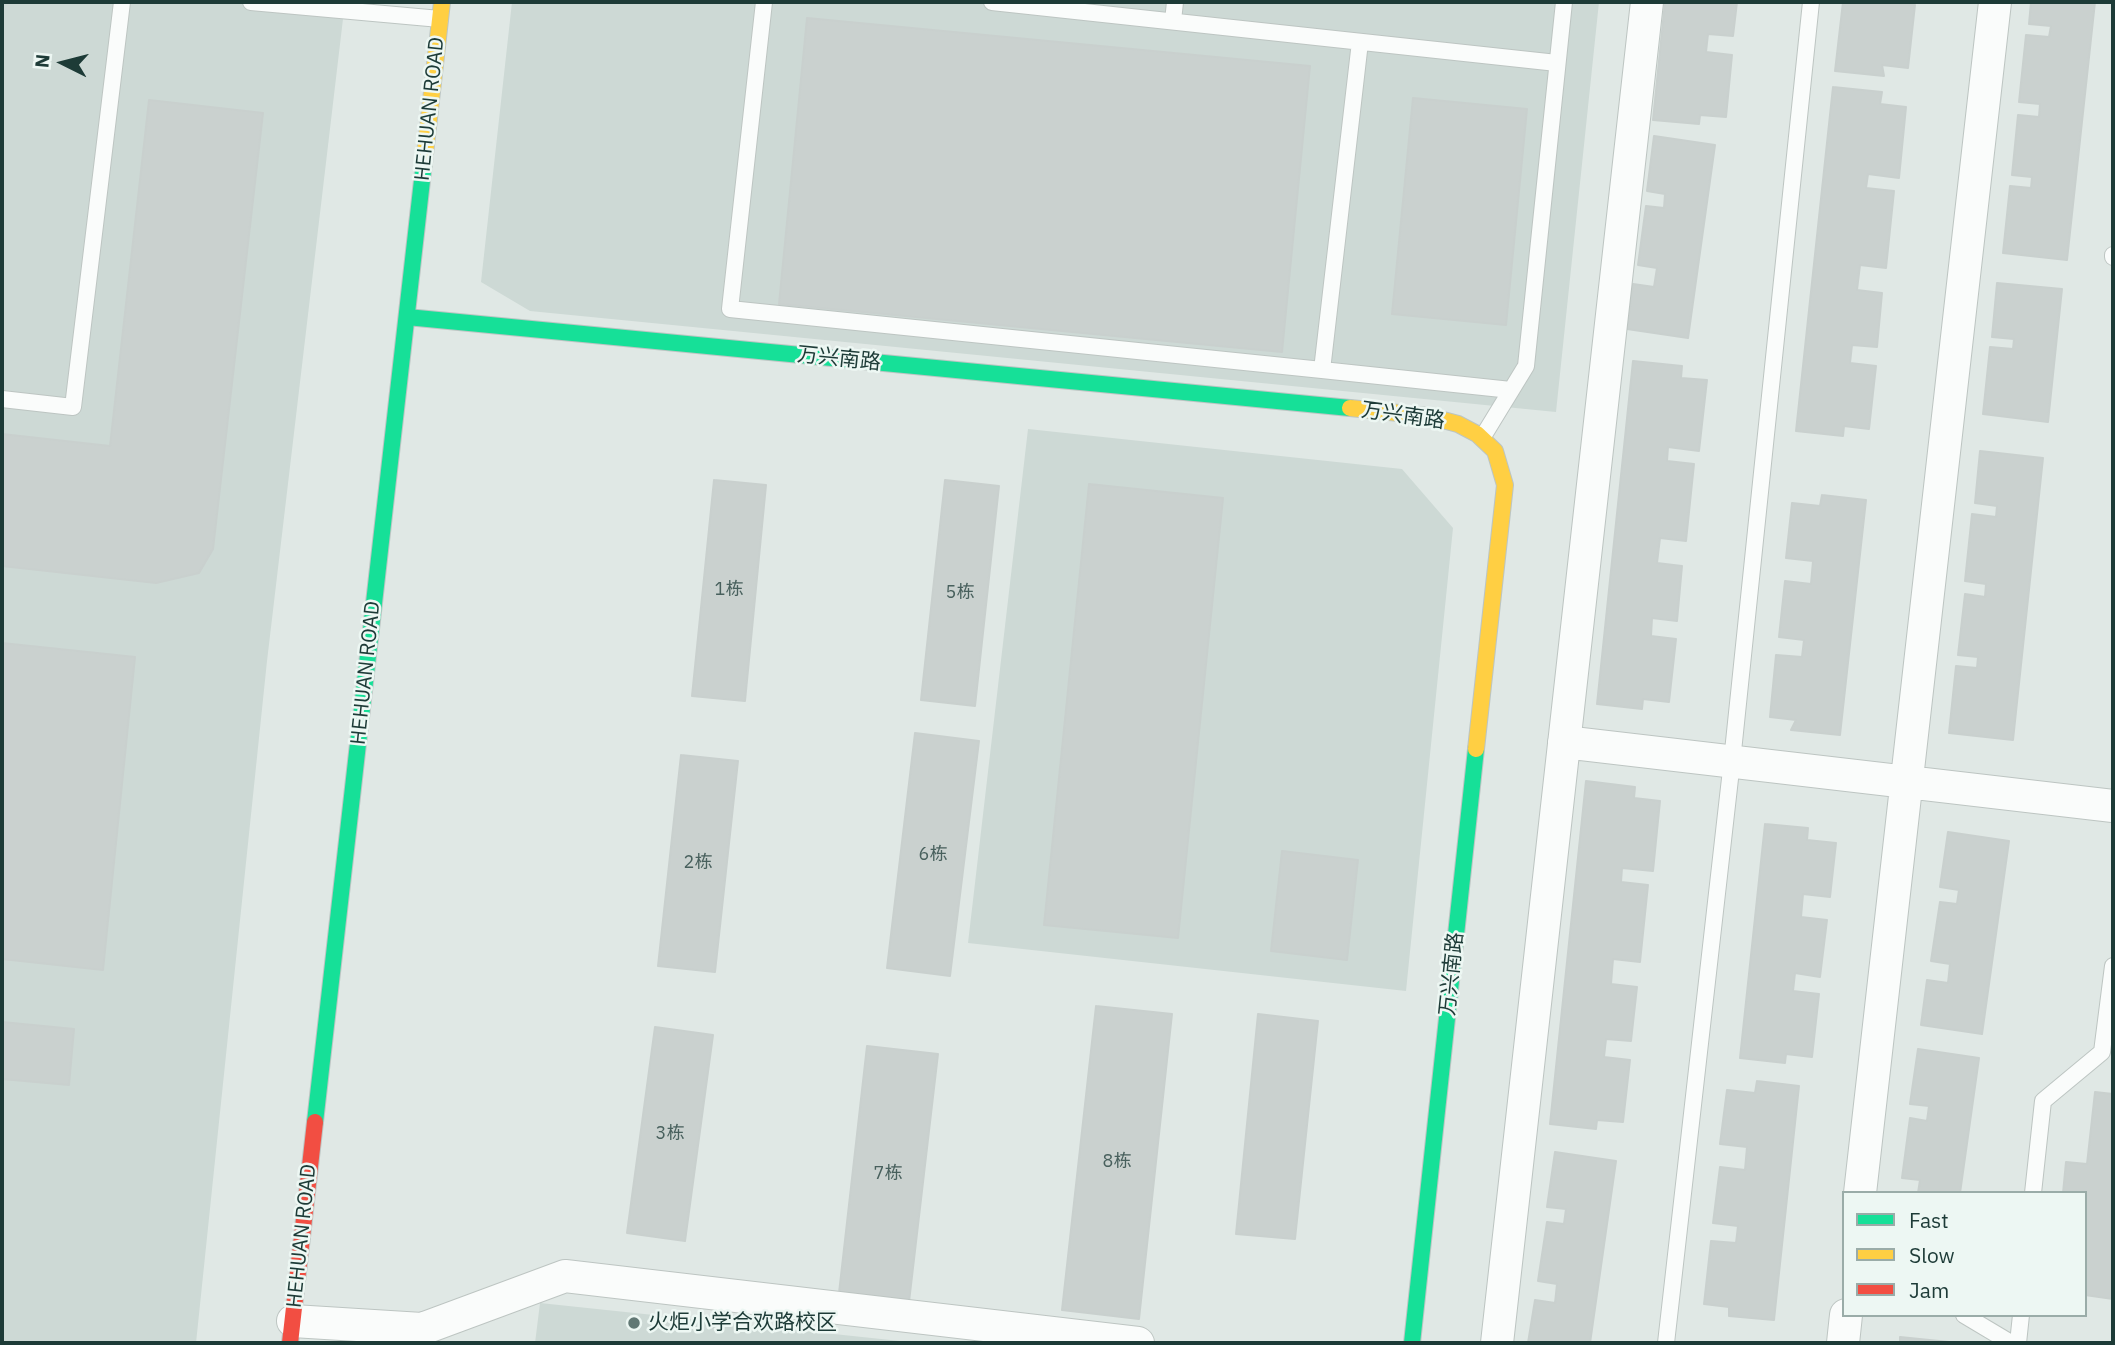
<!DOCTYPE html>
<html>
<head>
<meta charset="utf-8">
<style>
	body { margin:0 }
	#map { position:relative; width:2115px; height:1345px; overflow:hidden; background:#e0e8e5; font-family:"IBM Plex Sans",sans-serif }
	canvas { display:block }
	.frame { position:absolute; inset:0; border:4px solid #1d3b37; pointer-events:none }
	.legend { position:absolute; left:1842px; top:1191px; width:245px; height:126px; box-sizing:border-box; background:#edf7f3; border:2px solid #9aaca8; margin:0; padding:9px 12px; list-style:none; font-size:21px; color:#1d3b37 }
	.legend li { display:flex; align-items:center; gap:14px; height:35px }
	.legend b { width:35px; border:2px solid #9aaca8 }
	.north { position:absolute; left:28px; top:28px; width:70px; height:70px; -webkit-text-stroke:5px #edf7f3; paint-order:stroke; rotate:276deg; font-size:19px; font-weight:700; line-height:28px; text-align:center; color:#1d3b37 }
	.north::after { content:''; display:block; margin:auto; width:24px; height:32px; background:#1d3b37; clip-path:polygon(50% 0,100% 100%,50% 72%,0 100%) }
</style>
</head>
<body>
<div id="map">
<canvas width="2115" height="1345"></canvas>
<div class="frame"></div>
<ul class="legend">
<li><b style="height:9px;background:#16e098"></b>Fast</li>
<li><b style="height:9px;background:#ffcf43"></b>Slow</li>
<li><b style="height:9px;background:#f24e42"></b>Jam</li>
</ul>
<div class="north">N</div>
</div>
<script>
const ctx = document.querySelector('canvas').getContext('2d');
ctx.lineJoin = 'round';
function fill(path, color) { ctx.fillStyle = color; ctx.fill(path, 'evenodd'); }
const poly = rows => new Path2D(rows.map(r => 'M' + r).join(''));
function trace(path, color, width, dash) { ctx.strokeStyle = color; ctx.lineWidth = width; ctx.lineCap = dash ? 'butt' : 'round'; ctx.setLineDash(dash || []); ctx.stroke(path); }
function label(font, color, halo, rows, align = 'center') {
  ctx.font = font + ' "IBM Plex Sans","Noto Sans SC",sans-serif'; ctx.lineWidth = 5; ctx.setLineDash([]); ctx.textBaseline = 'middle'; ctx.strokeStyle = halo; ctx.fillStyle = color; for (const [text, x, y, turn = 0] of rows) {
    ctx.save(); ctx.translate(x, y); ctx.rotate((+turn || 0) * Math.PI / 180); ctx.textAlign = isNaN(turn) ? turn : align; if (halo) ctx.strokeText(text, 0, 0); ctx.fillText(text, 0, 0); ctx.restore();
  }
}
fill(poly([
	[2,2,345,2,267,661,196,1343,2,1343],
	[512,2,1599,2,1556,412,530,311,481,282],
	[1028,429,1402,469,1453,528,1406,991,968,943],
	[540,1303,919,1343,535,1343]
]), '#cdd9d5');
const building = poly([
	[1665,2,1737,2,1733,36,1708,34,1706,52,1732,55,1726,117,1700,115,1699,124,1653,120,1665,2],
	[1843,2,1889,2,1915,5,1908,68,1882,65,1884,76,1835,71,1843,2],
	[2031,2,2095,2,2067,260,2003,253,2010,186,2031,188,2032,177,2012,175,2018,115,2039,117,2040,104,2019,102,2026,35,2049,37,2051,26,2029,24,2031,2],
	[807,18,1310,66,1282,352,779,304,807,18],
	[1833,87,1882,92,1880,104,1906,107,1899,178,1868,174,1866,188,1894,191,1886,268,1860,265,1857,290,1882,293,1877,347,1852,345,1850,363,1876,366,1869,429,1844,426,1843,436,1796,431,1833,87],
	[1413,98,1527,109,1506,325,1392,314,1413,98],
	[149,100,263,113,213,549,199,573,156,583,2,566,2,434,110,446,149,100],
	[1654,136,1715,145,1688,338,1627,329,1633,284,1654,287,1657,268,1638,265,1646,206,1664,208,1665,194,1647,191,1654,136],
	[1997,283,2062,289,2048,422,1983,414,1990,347,2013,349,2014,339,1992,337,1997,283],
	[1633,361,1682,366,1681,378,1707,380,1699,451,1668,447,1667,461,1694,464,1686,541,1660,538,1657,563,1682,566,1677,621,1652,618,1651,636,1676,639,1669,702,1643,699,1642,709,1597,704,1633,361],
	[1980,451,2043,458,2013,740,1949,733,1956,666,1977,668,1978,657,1958,655,1965,594,1985,597,1986,584,1965,581,1972,514,1996,517,1997,506,1975,503,1980,451],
	[714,480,766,485,745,701,692,696,714,480],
	[945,480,999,486,975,706,921,700,945,480],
	[1089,484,1223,498,1178,938,1044,925,1089,484],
	[1822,495,1866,500,1840,735,1791,730,1796,720,1770,717,1776,655,1802,657,1804,640,1779,637,1785,581,1811,584,1813,561,1786,558,1792,503,1820,506,1822,495],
	[2,643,135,657,103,970,2,959,2,643],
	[915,733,979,741,950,976,887,968,915,733],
	[681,755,738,761,715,972,658,966,681,755],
	[1586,781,1635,787,1634,798,1660,801,1653,871,1622,868,1621,882,1648,885,1640,962,1613,959,1611,984,1637,987,1631,1041,1606,1039,1604,1057,1630,1060,1623,1122,1597,1120,1596,1129,1550,1124,1586,781],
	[1765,824,1808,828,1807,840,1836,843,1830,897,1803,894,1801,917,1827,920,1820,977,1795,973,1793,991,1819,994,1812,1057,1786,1054,1785,1063,1740,1058,1765,824],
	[1948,832,2009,841,1982,1034,1921,1025,1927,980,1948,983,1950,964,1931,961,1940,902,1957,904,1959,890,1940,887,1948,832],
	[1282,851,1358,860,1347,960,1271,951,1282,851],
	[1096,1006,1172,1014,1139,1319,1062,1310,1096,1006],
	[1258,1014,1318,1021,1295,1239,1236,1234,1258,1014],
	[2,1022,74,1029,69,1085,2,1079,2,1022],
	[655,1027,713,1035,685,1241,627,1233,655,1027],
	[867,1046,938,1054,909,1302,839,1293,867,1046],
	[1918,1049,1979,1058,1960,1193,1918,1193,1920,1180,1902,1178,1910,1118,1927,1121,1929,1106,1910,1104,1918,1049],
	[1757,1081,1799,1086,1774,1320,1729,1316,1729,1307,1704,1304,1711,1241,1736,1243,1738,1226,1713,1223,1720,1167,1745,1170,1747,1147,1720,1144,1727,1090,1755,1093,1757,1081],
	[2095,1092,2113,1094,2113,1299,2085,1295,2085,1193,2063,1193,2066,1162,2087,1164,2095,1092],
	[1555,1152,1616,1161,1590,1343,1528,1343,1535,1300,1555,1303,1557,1284,1538,1281,1547,1222,1564,1224,1566,1209,1547,1207,1555,1152],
	[1900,1337,1949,1342,1949,1343,1900,1343,1900,1337]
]);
fill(building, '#cad1cf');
trace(building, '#c9d0ce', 2);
const lane = poly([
	[251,2,440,19],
	[764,2,730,309,1322,370],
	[992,2,1557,63],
	[1173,21,1175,2],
	[1360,42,1322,370,1511,390],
	[2113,255,2113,257],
	[2,399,73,407,122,2],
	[1482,438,1526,366,1564,2],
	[2033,1193,2043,1101,2102,1052,2113,966],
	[1964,1315,2011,1343],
	[1666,1343,1732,761,1811,2],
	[2018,1343,2021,1315]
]);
const street = poly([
	[1564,742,2113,806],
	[1860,1193,1995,2],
	[293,1321,422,1329,565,1276,1138,1343],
	[1497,1343,1647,2],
	[1843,1343,1846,1315]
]);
const fast = poly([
	[407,317,1350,408],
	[315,1122,424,163],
	[1412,1343,1476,749]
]);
const slow = poly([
	[424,163,442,2],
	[1350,408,1428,416,1458,424,1477,434,1495,451,1505,485,1476,749]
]);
const jam = poly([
	[290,1343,315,1122]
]);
trace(lane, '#bdc5c2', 18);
trace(street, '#bdc5c2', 34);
trace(fast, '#bcc5c3', 18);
trace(slow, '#bcc5c3', 18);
trace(jam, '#bcc5c3', 18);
trace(lane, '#fafcfb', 16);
trace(street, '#fafcfb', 32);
trace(fast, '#16e098', 16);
trace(slow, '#ffcf43', 16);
trace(jam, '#f24e42', 16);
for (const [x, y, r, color] of [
	[634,1323,7,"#617874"]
]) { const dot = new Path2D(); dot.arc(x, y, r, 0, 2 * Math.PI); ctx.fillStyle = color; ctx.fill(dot); trace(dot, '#edf7f3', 2.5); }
label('18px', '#48605d', null, [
	["1栋",729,590],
	["5栋",960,593],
	["6栋",933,855],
	["2栋",698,863],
	["3栋",670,1134],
	["8栋",1117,1162],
	["7栋",888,1174]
]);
label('21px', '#1d3b37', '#edf7f3', [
	["HEHUAN ROAD",430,109,-84],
	["万兴南路",839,359,6],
	["万兴南路",1403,416,8],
	["HEHUAN ROAD",366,673,-84],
	["万兴南路",1452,974,-84],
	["HEHUAN ROAD",302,1236,-84]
]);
label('21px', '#1d3b37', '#edf7f3', [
	["火炬小学合欢路校区",648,1323]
], 'left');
</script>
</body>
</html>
